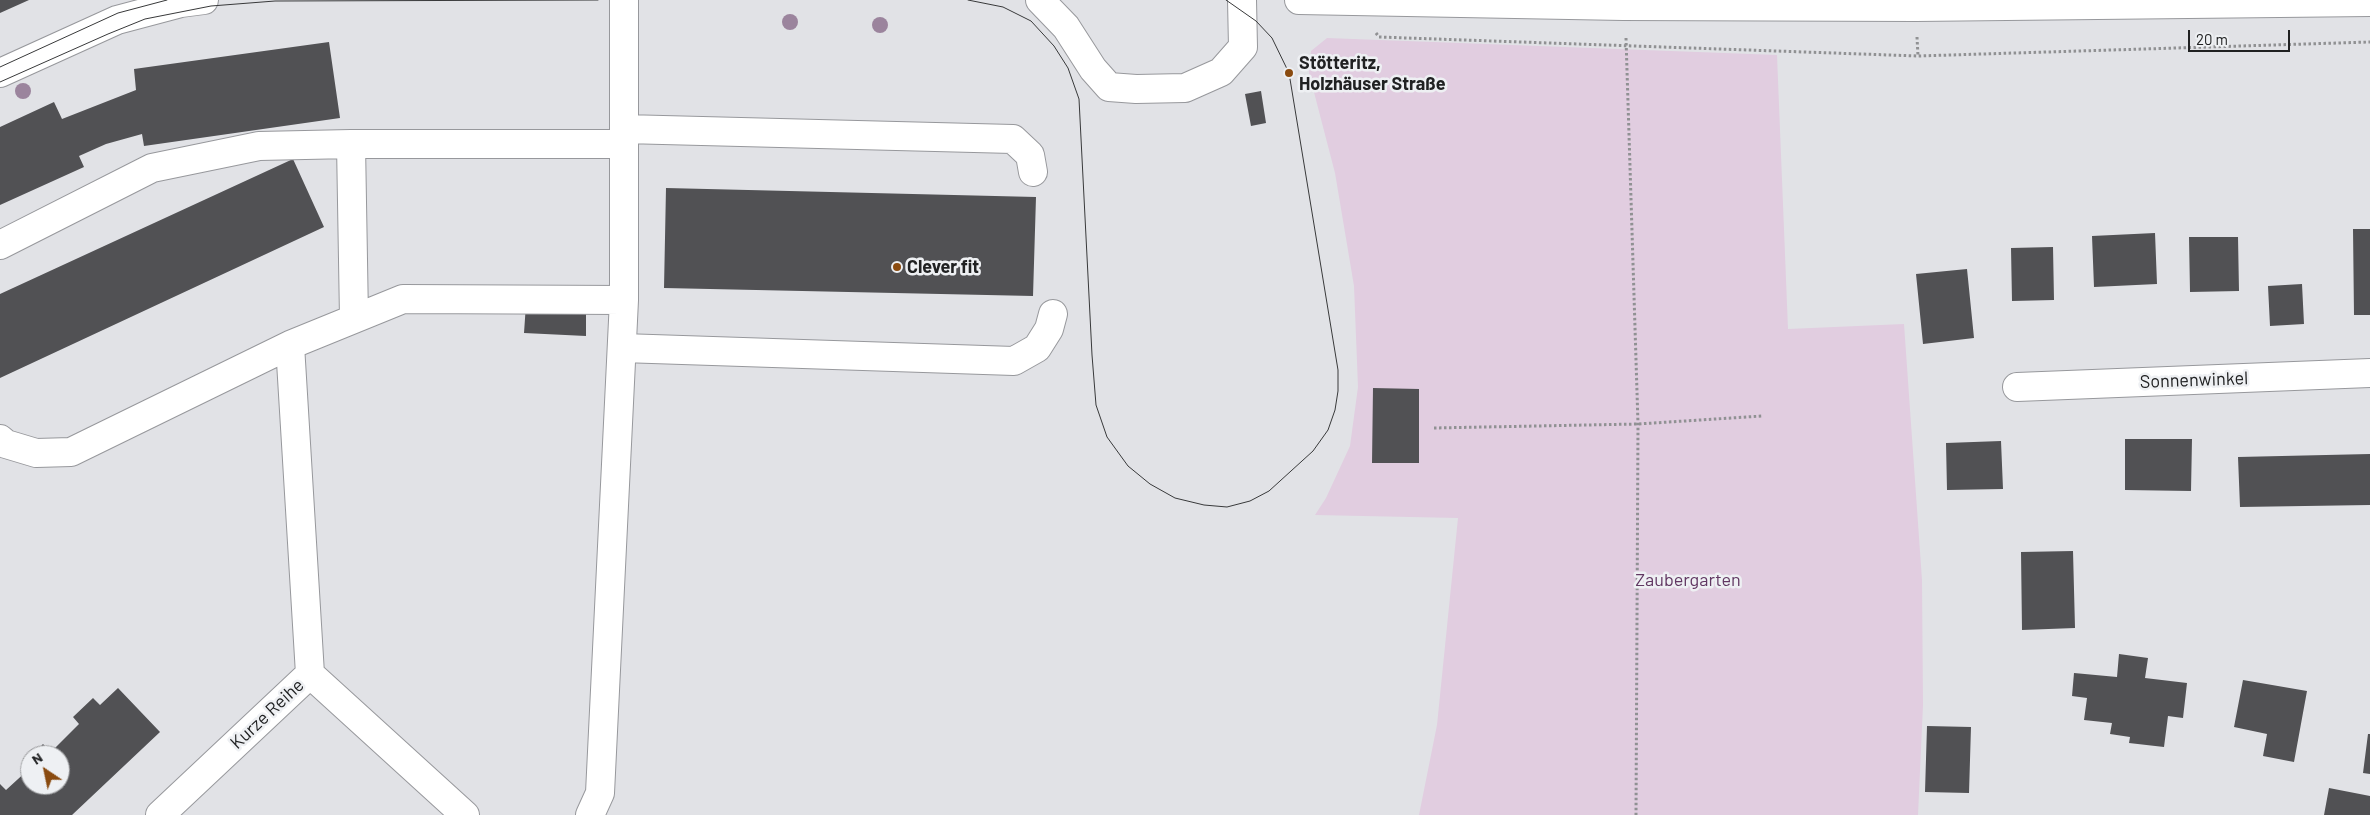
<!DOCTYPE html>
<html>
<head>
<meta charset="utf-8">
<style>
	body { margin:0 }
	#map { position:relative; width:2370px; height:815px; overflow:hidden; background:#e1e2e6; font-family:Barlow,sans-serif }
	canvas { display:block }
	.north { position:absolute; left:20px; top:745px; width:50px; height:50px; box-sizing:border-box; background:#eef0f3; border:1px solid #9c9d9f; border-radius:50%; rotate:326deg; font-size:14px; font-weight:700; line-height:20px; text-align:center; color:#202122 }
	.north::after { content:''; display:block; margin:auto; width:18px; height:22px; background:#8a4b10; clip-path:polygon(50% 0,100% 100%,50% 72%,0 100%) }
	.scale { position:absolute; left:2188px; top:30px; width:102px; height:22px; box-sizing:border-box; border:2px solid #202122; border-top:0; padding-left:6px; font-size:15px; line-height:18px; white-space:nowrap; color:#202122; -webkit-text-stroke:4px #eef0f3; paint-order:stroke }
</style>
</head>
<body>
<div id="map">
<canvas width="2370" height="815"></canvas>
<div class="north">N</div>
<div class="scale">20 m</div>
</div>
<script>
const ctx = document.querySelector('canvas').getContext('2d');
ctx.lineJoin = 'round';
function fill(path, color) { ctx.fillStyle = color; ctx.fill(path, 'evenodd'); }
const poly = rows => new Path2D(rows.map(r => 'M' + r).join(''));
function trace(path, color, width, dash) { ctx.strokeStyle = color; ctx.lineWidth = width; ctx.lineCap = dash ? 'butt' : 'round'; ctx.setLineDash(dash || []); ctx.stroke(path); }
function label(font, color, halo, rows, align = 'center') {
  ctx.font = font + ' Barlow,sans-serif'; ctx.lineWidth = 5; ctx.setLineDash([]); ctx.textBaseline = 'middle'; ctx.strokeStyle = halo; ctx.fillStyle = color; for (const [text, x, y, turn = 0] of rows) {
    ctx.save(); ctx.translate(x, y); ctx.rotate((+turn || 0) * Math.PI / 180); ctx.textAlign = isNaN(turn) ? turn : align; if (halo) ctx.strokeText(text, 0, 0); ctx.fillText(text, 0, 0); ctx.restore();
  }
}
fill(poly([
	[1327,38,1777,55,1788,329,1904,324,1922,580,1923,705,1918,815,1419,815,1437,725,1458,518,1315,515,1326,498,1350,446,1358,387,1354,286,1335,173,1309,73,1311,51]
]), '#e1cde0');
fill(poly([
	[0,0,29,0,0,13],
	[329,42,340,118,144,146,142,134,106,144,79,156,84,167,0,205,0,127,54,102,62,119,136,90,134,69],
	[1261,91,1266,123,1251,126,1245,94],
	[293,159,324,227,0,378,0,294],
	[666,188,1036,197,1033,296,664,288],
	[2353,229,2370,229,2370,315,2354,315],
	[2155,233,2157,284,2094,287,2092,236],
	[2189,237,2238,237,2239,291,2190,292],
	[2053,247,2054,300,2012,301,2011,248],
	[1967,269,1974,338,1923,344,1916,274],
	[2302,284,2304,324,2270,326,2268,286],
	[526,304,586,304,586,336,524,333],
	[1373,388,1419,389,1419,463,1372,463],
	[2125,439,2192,439,2191,491,2125,490],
	[2001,441,2003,489,1947,490,1946,443],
	[2370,454,2370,505,2240,507,2238,457],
	[2073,551,2075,628,2022,630,2021,552],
	[2119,654,2148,658,2145,678,2187,683,2183,718,2168,716,2164,747,2129,743,2130,737,2110,734,2112,723,2084,720,2087,698,2072,696,2074,673,2117,677],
	[2243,680,2307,691,2294,762,2263,756,2267,734,2234,727],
	[118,688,160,732,72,815,0,815,0,784,6,790,29,769,23,763,30,757,30,785,60,785,60,755,32,755,43,744,51,752,79,724,73,717,93,698,100,705],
	[1927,726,1971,727,1969,793,1925,792],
	[2368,734,2370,734,2370,774,2363,773],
	[2329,788,2370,796,2370,815,2324,815]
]), '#515154');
const minor = poly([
	[1040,0,1066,27,1093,69,1109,87,1136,89,1185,88,1221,72,1243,47,1242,0],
	[624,129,1013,139,1030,155,1033,172],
	[351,144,354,318],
	[0,245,152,168,259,146,351,144,624,144],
	[622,348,1014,361,1037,348,1049,329,1053,314],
	[2017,387,2370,373],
	[0,439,6,444,36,453,71,452,290,345],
	[310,674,290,345,403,299,624,300],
	[310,674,465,815],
	[160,815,310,674],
	[590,815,600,793,624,300,624,0]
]);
const major = poly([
	[1299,0,1623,6,1916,7,2370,2],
	[0,73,117,20,181,3,204,0]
]);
trace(minor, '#97989c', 30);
trace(major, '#97989c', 30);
trace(poly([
	[1376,33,1379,37,1918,56,2370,42],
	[1917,37,1918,56],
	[1626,38,1638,424,1636,815],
	[1434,428,1638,424,1762,416]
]), '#909193', 3, [2.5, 2.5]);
trace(minor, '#fff', 28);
trace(major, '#fff', 28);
trace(poly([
	[968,0,1003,7,1031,21,1054,46,1068,68,1079,99,1092,355,1096,405,1107,437,1128,466,1150,484,1175,498,1204,505,1227,507,1250,501,1269,491,1313,451,1328,430,1335,410,1338,391,1338,370,1289,73,1272,38,1256,21,1226,0],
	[0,67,118,13,167,0],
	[0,82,108,34,145,19,211,6,275,1,598,0]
]), '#38393a', 1);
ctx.fillStyle = '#9b849d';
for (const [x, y] of [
	[790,22],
	[880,25],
	[23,91]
]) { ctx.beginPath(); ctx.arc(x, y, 8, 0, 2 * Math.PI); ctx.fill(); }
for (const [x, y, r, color] of [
	[1289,73,5,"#8a4b10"],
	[897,267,5,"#8a4b10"]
]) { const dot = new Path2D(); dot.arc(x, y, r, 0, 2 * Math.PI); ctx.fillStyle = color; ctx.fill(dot); trace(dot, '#eef0f3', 2); }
label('bold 18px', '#202122', '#eef0f3', [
	["Stötteritz,",1299,63],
	["Holzhäuser Straße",1299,84],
	["Clever fit",907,267]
], 'left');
label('18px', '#202122', '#eef0f3', [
	["Sonnenwinkel",2194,380,-2],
	["Kurze Reihe",267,714,-43]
]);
label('18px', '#613762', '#eef0f3', [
	["Zaubergarten",1688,580]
]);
</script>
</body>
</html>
